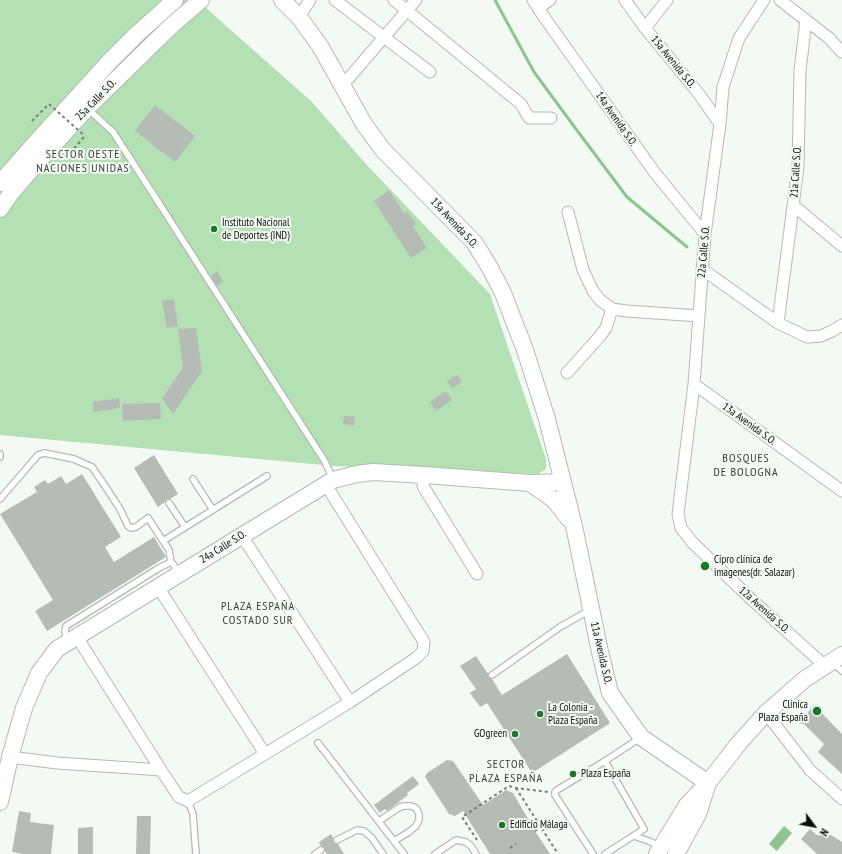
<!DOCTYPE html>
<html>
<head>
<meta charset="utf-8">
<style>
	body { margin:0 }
	#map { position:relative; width:842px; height:854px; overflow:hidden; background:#f3faf3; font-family:"PT Sans Narrow",sans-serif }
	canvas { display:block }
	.north { position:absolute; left:794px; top:806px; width:40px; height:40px; -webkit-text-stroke:3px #f3faf3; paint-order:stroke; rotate:122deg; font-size:11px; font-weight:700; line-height:16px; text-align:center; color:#0b0e0b }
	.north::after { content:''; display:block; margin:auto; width:14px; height:18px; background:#0b0e0b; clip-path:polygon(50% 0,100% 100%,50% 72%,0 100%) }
</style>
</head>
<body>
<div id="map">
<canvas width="842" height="854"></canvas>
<div class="north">N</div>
</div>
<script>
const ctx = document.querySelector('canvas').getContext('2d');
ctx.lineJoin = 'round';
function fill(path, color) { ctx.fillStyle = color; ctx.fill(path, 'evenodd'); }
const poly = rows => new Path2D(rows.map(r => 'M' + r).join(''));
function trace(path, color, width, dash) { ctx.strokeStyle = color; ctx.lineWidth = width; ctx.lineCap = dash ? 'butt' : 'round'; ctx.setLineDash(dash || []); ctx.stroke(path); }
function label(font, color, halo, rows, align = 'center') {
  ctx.font = font + ' "PT Sans Narrow",sans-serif'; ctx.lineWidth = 4; ctx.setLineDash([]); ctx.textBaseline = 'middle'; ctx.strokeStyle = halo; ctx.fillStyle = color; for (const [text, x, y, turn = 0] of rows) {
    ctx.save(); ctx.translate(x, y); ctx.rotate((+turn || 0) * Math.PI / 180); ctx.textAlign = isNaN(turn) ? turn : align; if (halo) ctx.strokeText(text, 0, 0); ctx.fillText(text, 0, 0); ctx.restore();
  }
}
fill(poly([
	[0,0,197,0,312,102,366,164,490,294,546,459,546,469,538,474,334,466,0,435]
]), '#b3e1b3');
fill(poly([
	[784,826,792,833,777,851,769,844]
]), '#8ec48f');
trace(poly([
	[495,0,534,72,576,129,627,197,687,247]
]), '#8ec48f', 3);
fill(poly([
	[155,105,195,136,175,162,135,131],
	[389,190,404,213,407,211,416,224,413,226,427,248,411,258,374,201],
	[217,271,223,281,217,286,211,276],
	[174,299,178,326,167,328,162,301],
	[196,328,202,371,173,414,162,398,183,368,178,329],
	[457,375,462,382,452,388,447,381],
	[446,391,452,400,436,411,430,402],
	[119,398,120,408,94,412,93,402],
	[160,403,161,419,123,421,122,404],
	[344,416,355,417,354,426,343,424],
	[154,455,178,494,170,499,167,499,165,502,158,507,134,468],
	[82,474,121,537,105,547,114,562,154,537,166,557,47,631,35,611,53,600,0,514,37,492,34,487,45,480,48,484,61,476,66,484],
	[567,654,610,723,532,773,487,703,480,707,470,693,476,689,460,666,476,656,488,674,488,677,492,679,502,695],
	[814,705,842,734,842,774,818,752,824,744,804,724,783,721,783,717,805,716],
	[447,760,453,761,483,805,506,790,513,793,535,831,550,854,490,854,463,811,455,816,449,814,425,777,427,773],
	[413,776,419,784,407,793,408,795,387,811,385,809,380,813,374,805],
	[19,811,31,813,30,822,54,825,51,854,23,854,12,852],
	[137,816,151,816,150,854,136,854],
	[93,827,93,854,78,854,78,828],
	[810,829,817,835,831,835,842,842,842,854,817,854,801,839],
	[331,834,333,838,333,842,338,844,344,854,327,854,325,851,325,848,321,846,319,842]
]), '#b5bcb5');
const lane = poly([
	[88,109,113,132,155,197,324,460,333,479],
	[0,454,0,457],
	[193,479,213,510],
	[0,499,38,455,44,453,74,459,92,467,103,483,120,509,128,526,131,528,136,527,148,518,169,550,171,562,173,564,178,572],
	[169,503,185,527],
	[163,541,267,476],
	[68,640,66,637,65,631,66,626,159,568,171,562],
	[833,663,842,671],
	[492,675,560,627,590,610],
	[318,743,404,854],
	[605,761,644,829,605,854],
	[188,801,193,814,196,854],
	[379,821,400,807,404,806,411,806,416,808,419,814,419,820,416,826,409,832,394,841],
	[634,836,649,841,660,847],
	[337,840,357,830,364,831,372,838,383,854],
	[315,854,321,850],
	[435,854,456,840,466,842,471,846,476,854],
	[593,854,555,795,555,792,557,790,605,761,640,738]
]);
const street = poly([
	[335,0,430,72],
	[394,0,521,104,529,118,551,118],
	[533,0,544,17,655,173,705,234],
	[625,0,645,28,699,94,720,124],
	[764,0,739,38,723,87,720,124,705,234,694,384,678,514,681,528,692,542,751,599,825,666],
	[780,0,829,38,842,52],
	[538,8,550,0],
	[299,17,310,0],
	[645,28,667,0],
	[342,86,416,0],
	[793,205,842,246],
	[568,212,583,270,593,291,600,300,612,309,627,311,699,316],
	[702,269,778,323,807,337,821,336,832,331,842,325],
	[778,323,798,167,800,71,806,20],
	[567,373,600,336,606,328,612,309],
	[694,384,842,491],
	[424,475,423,486,477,574],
	[242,536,350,702],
	[158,587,265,754],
	[77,637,161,770],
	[766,713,810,770,842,799],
	[10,757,57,763,161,770,179,797,188,801,350,702,416,658,423,651,424,642,326,485]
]);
const secondary = poly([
	[282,0,299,17,320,46,364,124,383,150,474,242,490,268,503,293,525,350,547,419,574,526,600,652,610,693,641,737,708,783],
	[0,183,38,140,110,61,137,34,175,0],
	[0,209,11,193,34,166,87,108,170,27,201,0],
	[530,483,554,500,569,519],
	[0,802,10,757,24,708,39,673,57,649,333,480,357,474,373,472,424,475,530,483,562,482],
	[657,854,687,805,708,783,739,743,766,713,805,679,842,655],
	[676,854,698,814,707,786]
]);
trace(lane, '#b4bab4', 8);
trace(street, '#b4bab4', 13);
trace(secondary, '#b4bab4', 18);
trace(poly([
	[32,121,49,104],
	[70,153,85,136],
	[516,788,558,854],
	[535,831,540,827],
	[477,840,462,817,509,786,516,788,548,792],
	[510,848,516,844]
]), '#797d79', 2, [3, 3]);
trace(lane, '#fff', 5.5);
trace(street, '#fff', 11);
trace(secondary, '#fff', 16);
trace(poly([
	[49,104,85,136]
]), '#797d79', 2, [3, 3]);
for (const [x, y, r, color] of [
	[214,229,4,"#1b7828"],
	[705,566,5,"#1b7828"],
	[817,711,5,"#1b7828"],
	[540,714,4,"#1b7828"],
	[515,734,4,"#1b7828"],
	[573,774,4,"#1b7828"],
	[502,825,4,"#1b7828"]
]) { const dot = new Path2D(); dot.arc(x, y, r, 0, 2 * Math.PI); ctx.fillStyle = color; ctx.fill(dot); trace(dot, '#f3faf3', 1.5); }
label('11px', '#0b0e0b', '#f3faf3', [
	["15a Avenida S.O.",673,62,51],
	["25a Calle S.O.",96,100,-46],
	["14a Avenida S.O.",616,119,55],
	["21a Calle S.O.",796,172,-86],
	["13a Avenida S.O.",454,223,47],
	["22a Calle S.O.",704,252,-85],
	["13a Avenida S.O.",749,424,36],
	["24a Calle S.O.",223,547,-32],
	["12a Avenida S.O.",764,610,42],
	["11a Avenida S.O.",601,653,77]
]);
label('11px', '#0b0e0b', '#f3faf3', [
	["Instituto Nacional",222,223],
	["de Deportes (IND)",222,236],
	["Cipro clínica de",714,560],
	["imagenes(dr. Salazar)",714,573],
	["Clínica",808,705,"right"],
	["Plaza España",808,718,"right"],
	["La Colonia -",548,708],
	["Plaza España",548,721],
	["GOgreen",507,734,"right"],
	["Plaza España",581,774],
	["Edificio Málaga",510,825]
], 'left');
ctx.letterSpacing = '1px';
label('12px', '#393e39', '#f3faf3', [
	["SECTOR OESTE",83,155],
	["NACIONES UNIDAS",83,169],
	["BOSQUES",746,459],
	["DE BOLOGNA",746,473],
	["PLAZA ESPAÑA",258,607],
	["COSTADO SUR",258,621],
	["SECTOR",506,765],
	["PLAZA ESPAÑA",506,779]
]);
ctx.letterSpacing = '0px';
</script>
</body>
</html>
